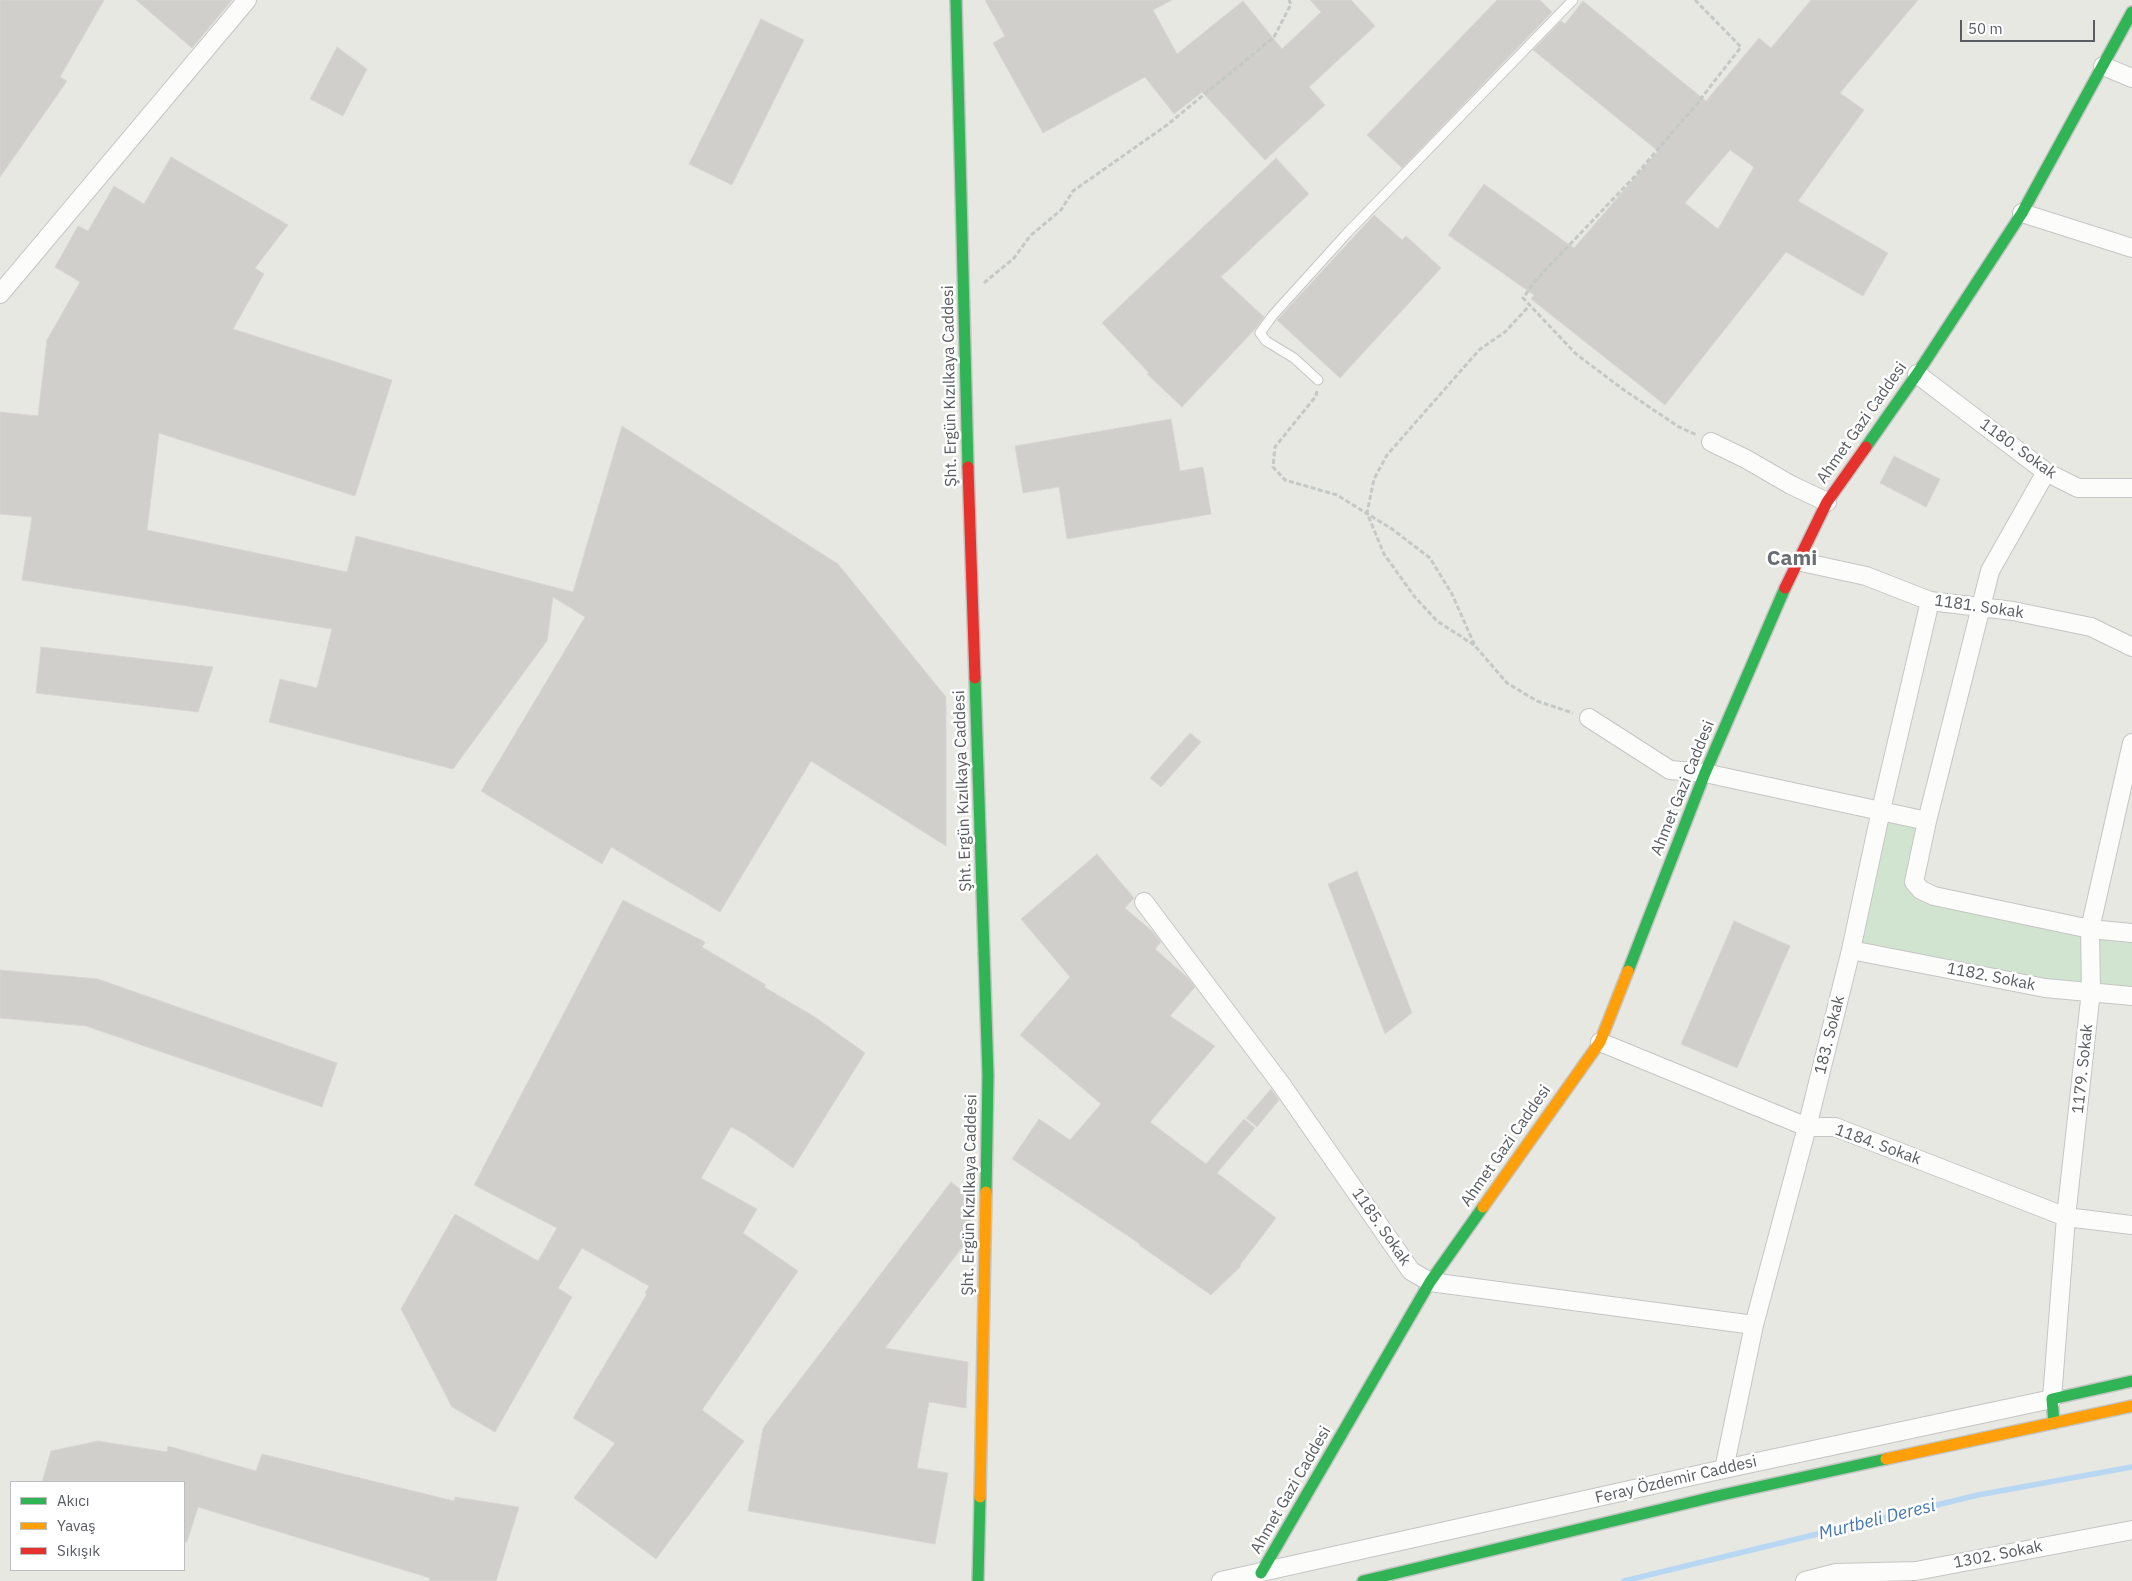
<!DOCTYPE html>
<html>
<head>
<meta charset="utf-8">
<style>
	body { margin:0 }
	#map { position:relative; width:2132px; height:1581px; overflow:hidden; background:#e8e8e3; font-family:"IBM Plex Sans",sans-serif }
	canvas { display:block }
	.legend { position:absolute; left:10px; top:1481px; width:175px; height:90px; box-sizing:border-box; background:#fff; border:1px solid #bdbebf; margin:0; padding:6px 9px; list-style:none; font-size:15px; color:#595c60 }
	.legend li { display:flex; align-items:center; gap:10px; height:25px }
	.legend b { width:25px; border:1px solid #bdbebf }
	.scale { position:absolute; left:1960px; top:20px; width:135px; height:22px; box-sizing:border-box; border:2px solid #595c60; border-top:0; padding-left:6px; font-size:15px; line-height:18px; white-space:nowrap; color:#595c60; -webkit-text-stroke:4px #fff; paint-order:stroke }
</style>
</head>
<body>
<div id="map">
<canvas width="2132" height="1581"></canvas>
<ul class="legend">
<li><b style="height:6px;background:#30b455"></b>Akıcı</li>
<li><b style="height:6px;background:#ff9f0a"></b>Yavaş</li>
<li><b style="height:6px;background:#e5322d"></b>Sıkışık</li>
</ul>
<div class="scale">50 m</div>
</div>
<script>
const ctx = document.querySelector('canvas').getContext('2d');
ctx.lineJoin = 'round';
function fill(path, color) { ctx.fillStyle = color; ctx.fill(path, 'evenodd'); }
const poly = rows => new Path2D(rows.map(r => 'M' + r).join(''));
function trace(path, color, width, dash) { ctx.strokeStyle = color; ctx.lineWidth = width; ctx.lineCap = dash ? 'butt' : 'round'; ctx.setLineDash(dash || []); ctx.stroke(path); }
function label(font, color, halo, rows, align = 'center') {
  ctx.font = font + ' "IBM Plex Sans",sans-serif'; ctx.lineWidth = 5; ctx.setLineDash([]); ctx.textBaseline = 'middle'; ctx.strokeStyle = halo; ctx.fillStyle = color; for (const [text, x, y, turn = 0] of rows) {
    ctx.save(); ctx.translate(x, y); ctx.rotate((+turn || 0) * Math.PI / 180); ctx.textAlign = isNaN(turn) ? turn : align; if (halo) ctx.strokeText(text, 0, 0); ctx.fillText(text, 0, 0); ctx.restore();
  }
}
fill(poly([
	[1881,810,1927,821,1921,890,2132,933,2132,996,1851,950]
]), '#d1e4cf');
trace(poly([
	[1624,1581,1978,1495,2132,1467]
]), '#b8d7f2', 5.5);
const building = poly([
	[0,0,104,0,60,77,67,81,0,177,0,0],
	[136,0,232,0,192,48,136,0],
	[985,0,1172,0,1153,10,1177,54,1243,1,1282,49,1321,12,1310,0,1351,0,1375,26,1309,87,1325,105,1265,160,1202,92,1174,114,1145,77,1043,133,993,43,1005,36,985,0],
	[1497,0,1540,0,1552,12,1402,168,1367,135,1497,0],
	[1811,0,1918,0,1840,93,1864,110,1798,201,1888,253,1863,296,1786,252,1665,405,1531,299,1534,295,1448,235,1484,184,1574,248,1658,151,1533,50,1561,21,1565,24,1583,1,1706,101,1759,38,1771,48,1811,0],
	[1730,150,1754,167,1718,229,1685,203,1730,150],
	[761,19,804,40,732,185,689,164,761,19],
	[337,47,367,69,343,116,310,99,337,47],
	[171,157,288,225,255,268,264,274,233,329,392,380,355,496,159,433,147,530,347,572,356,536,573,592,622,426,838,564,946,697,946,846,811,761,720,912,611,847,602,864,481,791,585,617,553,597,547,641,453,769,269,722,280,679,317,688,332,629,22,580,32,517,0,514,0,412,38,416,47,340,80,282,55,267,78,226,88,231,114,186,144,204,171,157],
	[1276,158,1309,194,1221,277,1264,317,1256,328,1182,407,1147,374,1149,373,1102,323,1276,158],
	[1374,215,1402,240,1406,236,1441,268,1340,378,1277,320,1374,215],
	[1171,419,1180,471,1203,467,1211,514,1067,539,1059,487,1023,493,1015,446,1171,419],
	[1894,456,1940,479,1926,507,1880,483,1894,456],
	[41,647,213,667,198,712,36,693,41,647],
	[1190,733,1201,742,1161,787,1150,778,1190,733],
	[1097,854,1134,898,1125,908,1153,932,1161,942,1155,949,1188,978,1195,987,1170,1016,1215,1046,1150,1122,1206,1164,1244,1119,1255,1128,1217,1173,1276,1218,1240,1265,1241,1266,1211,1295,1139,1245,1140,1244,1012,1159,1039,1119,1070,1140,1101,1104,1020,1035,1070,977,1021,919,1097,854],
	[1357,871,1412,1013,1385,1034,1328,884,1357,871],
	[623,900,705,942,702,947,766,985,764,987,815,1017,865,1053,793,1168,745,1134,731,1127,701,1178,757,1209,743,1233,798,1271,702,1410,744,1441,656,1559,574,1498,615,1443,573,1418,647,1294,645,1293,649,1286,582,1248,558,1288,572,1297,495,1432,452,1407,401,1309,455,1214,538,1261,557,1228,474,1185,623,900],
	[1734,921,1790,946,1737,1068,1681,1044,1734,921],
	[0,970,98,979,337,1063,322,1107,86,1026,0,1018,0,970],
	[1271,1089,1279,1100,1257,1127,1246,1118,1271,1089],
	[951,1182,971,1198,970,1237,885,1348,968,1362,966,1408,929,1402,917,1468,948,1473,935,1544,748,1511,763,1428,951,1182],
	[98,1441,167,1452,168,1446,256,1471,262,1454,454,1501,455,1497,519,1507,496,1581,429,1581,430,1578,198,1507,187,1542,184,1542,184,1482,42,1482,51,1451,98,1441]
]);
fill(building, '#d0cfcc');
trace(building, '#d8d6d2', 1);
const lane = poly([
	[1318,380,1294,358,1266,341,1260,333,1273,315,1349,231,1573,0]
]);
const street = poly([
	[2103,66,2132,78],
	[2022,213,2132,248],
	[0,294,247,0],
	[1917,374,2046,472,2078,488,2132,488],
	[1711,442,1746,459,1791,485,1827,502],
	[2046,472,1990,571,1927,821,1914,882,1921,890,1934,896,2090,929,2132,933],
	[1797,561,1866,576,1930,601,2013,611,2091,627,2132,647],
	[1589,718,1670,770,1705,773,1927,821],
	[1144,902,1281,1084,1411,1271,1430,1282,1754,1325],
	[1851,950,2045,988,2132,996],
	[1600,1042,1807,1127,1835,1127,2066,1217,2132,1225],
	[1724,1469,1754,1325,1807,1127,1851,950,1881,810,1930,601],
	[1221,1581,1724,1469,2052,1399,2066,1217,2091,991,2090,929,2132,743],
	[1805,1581,1836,1573,1916,1571,2132,1530]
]);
const fast = poly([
	[956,0,968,467],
	[1866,447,1917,374,2022,213,2132,12],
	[975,678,988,1075,986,1192],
	[1628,971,1705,773,1785,588],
	[2054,1423,2052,1399,2132,1381],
	[1261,1573,1430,1282,1483,1207],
	[978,1581,980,1497],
	[1363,1581,1717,1496,1886,1459]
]);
const slow = poly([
	[1483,1207,1600,1042,1628,971],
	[1886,1459,2132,1406],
	[980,1497,986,1192]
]);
const jam = poly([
	[968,467,975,678],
	[1785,588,1827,502,1866,447]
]);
trace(lane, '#c5c5c5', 11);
trace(street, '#c5c5c5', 20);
trace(fast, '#c4c5c3', 14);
trace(slow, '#c4c5c3', 14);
trace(jam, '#c4c5c3', 14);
trace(poly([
	[1695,0,1741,47,1696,105,1635,176,1536,280,1523,298,1576,354,1624,390,1679,427,1697,435],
	[984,283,1014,258,1030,236,1061,210,1073,191,1167,125,1274,37,1291,4,1289,0],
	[1317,391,1316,396,1275,447,1273,467,1285,480,1337,495,1392,529,1430,558,1452,594,1475,646,1507,683,1537,701,1573,713],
	[1474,645,1437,621,1414,596,1384,554,1367,513,1374,479,1387,455,1479,350,1505,332,1529,306]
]), '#c4c9c6', 3, [5, 2.5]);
trace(lane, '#fcfcfb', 9);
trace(street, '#fcfcfb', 18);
trace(fast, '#30b455', 11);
trace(slow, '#ff9f0a', 11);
trace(jam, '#e5322d', 11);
label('16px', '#595c60', '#fff', [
	["Şht. Ergün Kızılkaya Caddesi",950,386,-91],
	["Ahmet Gazi Caddesi",1862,423,-55],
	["1180. Sokak",2018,449,36],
	["1181. Sokak",1979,607,8],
	["Ahmet Gazi Caddesi",1683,788,-68],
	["Şht. Ergün Kızılkaya Caddesi",963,791,-92],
	["1182. Sokak",1991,977,11],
	["183. Sokak",1830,1035,-76],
	["1179. Sokak",2083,1069,-84],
	["1184. Sokak",1878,1145,20],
	["Ahmet Gazi Caddesi",1506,1146,-55],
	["Şht. Ergün Kızılkaya Caddesi",970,1195,-89],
	["1185. Sokak",1381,1227,55],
	["Feray Özdemir Caddesi",1676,1480,-13],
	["Ahmet Gazi Caddesi",1291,1490,-60],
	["1302. Sokak",1998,1555,-11]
]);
label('italic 18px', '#4577b1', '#fff', [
	["Murtbeli Deresi",1877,1520,-14]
]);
label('bold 21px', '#6a6e72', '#fff', [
	["Cami",1792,559]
]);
</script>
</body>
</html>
